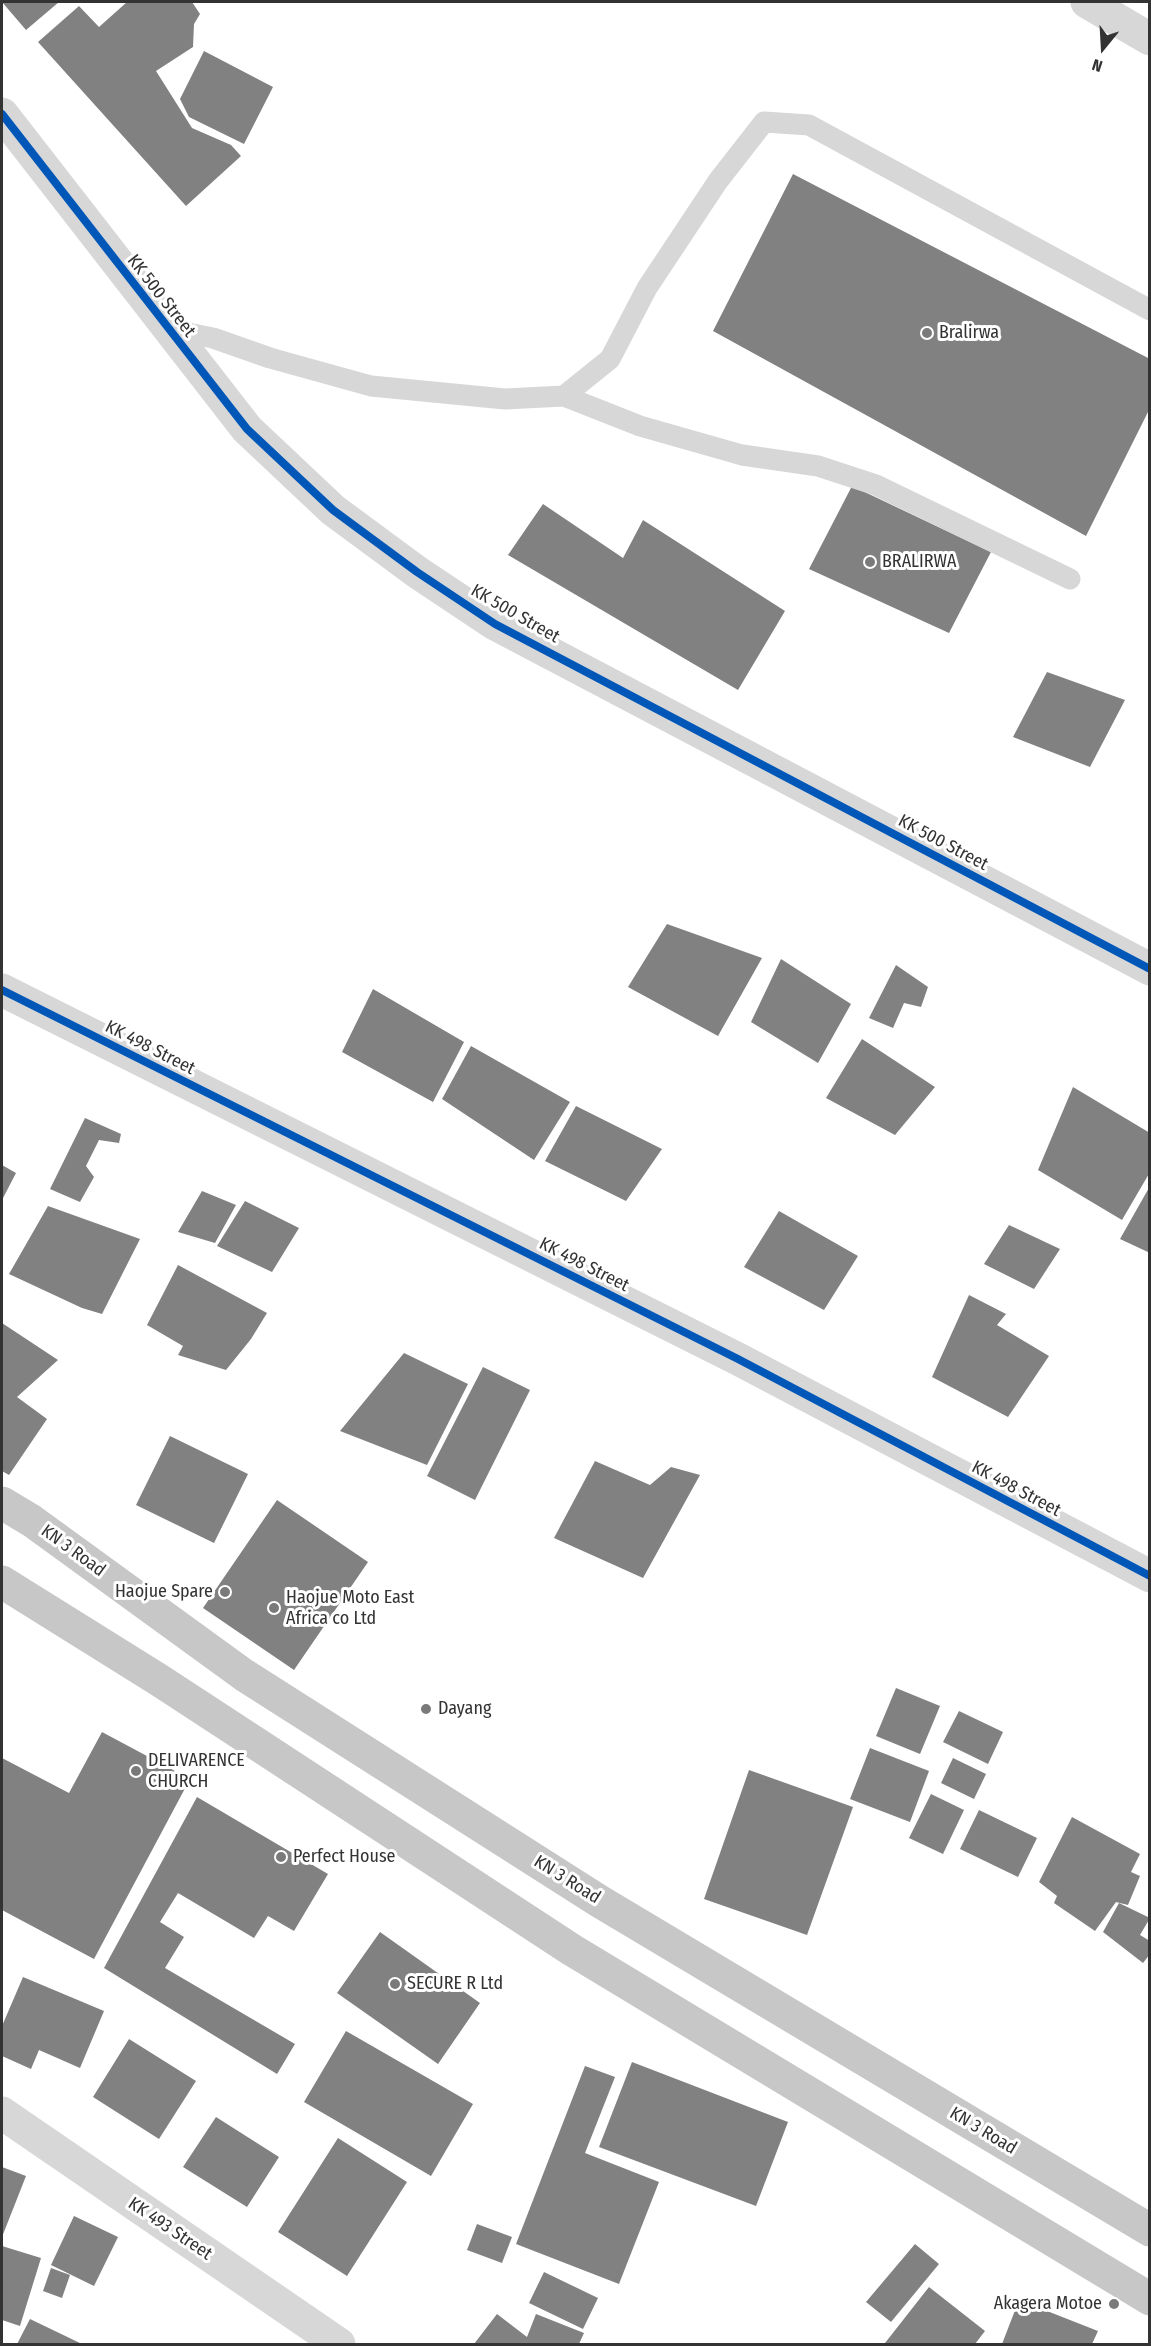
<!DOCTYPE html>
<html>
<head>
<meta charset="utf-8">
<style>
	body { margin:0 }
	#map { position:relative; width:1151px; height:2346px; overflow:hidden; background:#fff; font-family:"Fira Sans Condensed",sans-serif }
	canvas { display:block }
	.frame { position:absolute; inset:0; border:3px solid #333; pointer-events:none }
	.north { position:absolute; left:1073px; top:18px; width:60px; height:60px; -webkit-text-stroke:4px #fff; paint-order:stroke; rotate:198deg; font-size:16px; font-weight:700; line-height:24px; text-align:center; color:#333 }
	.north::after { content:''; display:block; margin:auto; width:21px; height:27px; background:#333; clip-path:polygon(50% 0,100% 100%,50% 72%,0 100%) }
</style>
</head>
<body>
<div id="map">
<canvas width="1151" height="2346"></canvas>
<div class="frame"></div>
<div class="north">N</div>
</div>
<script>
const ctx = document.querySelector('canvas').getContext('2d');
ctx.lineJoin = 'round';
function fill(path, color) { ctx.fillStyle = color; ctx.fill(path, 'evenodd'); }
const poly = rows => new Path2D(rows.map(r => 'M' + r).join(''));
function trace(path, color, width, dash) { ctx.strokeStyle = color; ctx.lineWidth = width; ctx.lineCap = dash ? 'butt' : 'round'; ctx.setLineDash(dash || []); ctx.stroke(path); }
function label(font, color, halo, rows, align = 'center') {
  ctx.font = font + ' "Fira Sans Condensed",sans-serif'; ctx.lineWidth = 6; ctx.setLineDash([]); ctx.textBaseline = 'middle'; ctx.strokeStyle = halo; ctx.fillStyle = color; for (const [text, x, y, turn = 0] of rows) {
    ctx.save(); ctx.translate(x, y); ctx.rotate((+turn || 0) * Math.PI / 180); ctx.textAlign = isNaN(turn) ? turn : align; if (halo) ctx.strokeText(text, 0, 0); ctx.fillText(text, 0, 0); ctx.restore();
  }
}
fill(poly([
	[2,2,59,2,26,30],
	[127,2,192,2,200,14,194,24,193,47,156,71,192,128,231,145,241,156,186,206,38,42,79,6,99,27],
	[204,51,273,87,244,144,189,117,180,99],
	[793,174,1150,359,1150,408,1086,536,713,331],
	[852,486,991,552,949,633,809,569],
	[543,504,623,558,643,520,785,611,738,690,508,555],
	[1047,672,1125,700,1090,767,1013,737],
	[667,924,762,958,718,1036,628,987],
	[781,959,851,1004,818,1063,751,1022],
	[896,965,928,987,921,1007,904,1003,893,1028,869,1018],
	[373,989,464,1042,433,1102,342,1052],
	[862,1039,935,1087,895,1135,826,1098],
	[471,1046,570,1102,534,1160,442,1099],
	[1073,1087,1150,1133,1150,1172,1122,1220,1038,1170],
	[576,1106,662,1149,626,1201,545,1161],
	[85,1118,121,1134,119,1143,99,1140,86,1166,94,1177,80,1202,50,1189],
	[2,1165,16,1173,2,1200],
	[1150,1186,1150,1253,1120,1239],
	[202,1191,236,1205,215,1243,178,1232],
	[245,1201,299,1228,272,1272,217,1246],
	[48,1206,140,1239,102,1314,82,1308,9,1274],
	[779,1211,858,1256,824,1310,744,1267],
	[1009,1225,1060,1249,1034,1289,984,1264],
	[178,1265,267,1313,251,1339,226,1370,178,1355,183,1346,147,1325],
	[969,1295,1006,1314,997,1325,1049,1356,1008,1417,932,1377],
	[2,1323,58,1360,17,1397,47,1419,9,1475,2,1471],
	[404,1353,468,1384,427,1465,340,1431],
	[483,1367,530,1390,475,1500,427,1476],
	[170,1436,248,1474,214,1543,136,1505],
	[595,1461,650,1485,671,1467,700,1475,643,1578,554,1538],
	[277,1500,368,1562,294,1670,203,1608],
	[896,1688,940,1706,920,1754,876,1736],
	[959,1711,1003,1732,988,1764,943,1742],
	[102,1732,190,1779,94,1959,2,1910,2,1758,69,1793],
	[870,1748,929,1771,910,1822,850,1799],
	[953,1758,986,1774,974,1799,941,1783],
	[749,1770,853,1807,807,1935,704,1899],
	[931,1794,964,1810,943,1854,909,1838],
	[197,1797,328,1874,294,1931,268,1916,254,1938,178,1893,160,1922,184,1937,165,1968,295,2044,277,2074,104,1968],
	[979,1810,1037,1838,1018,1877,960,1849],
	[1072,1817,1140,1854,1131,1872,1140,1876,1128,1905,1116,1902,1095,1931,1054,1903,1057,1896,1039,1882],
	[1119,1903,1150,1918,1140,1935,1150,1941,1150,1954,1143,1963,1103,1932],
	[380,1932,480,2003,438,2064,337,1993],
	[23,1977,104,2011,80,2068,39,2050,31,2069,2,2056,2,2026],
	[346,2031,473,2104,431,2176,304,2102],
	[129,2039,196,2081,159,2139,93,2097],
	[632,2062,788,2122,756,2206,599,2147],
	[585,2066,615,2077,585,2153,659,2182,619,2284,516,2244],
	[216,2117,279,2157,247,2207,183,2167],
	[338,2138,407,2182,347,2276,278,2232],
	[2,2167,26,2176,2,2237],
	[74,2216,118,2237,94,2286,51,2265],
	[477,2224,512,2237,502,2263,467,2250],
	[915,2244,939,2264,891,2322,866,2302],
	[2,2246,41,2258,20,2326,2,2320],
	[51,2268,70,2275,62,2298,43,2291],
	[544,2272,598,2298,583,2329,529,2303],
	[929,2287,985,2331,975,2344,885,2343],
	[1019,2300,1098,2331,1092,2344,1002,2344],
	[497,2314,527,2337,536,2314,584,2333,579,2344,474,2344],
	[30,2319,82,2344,17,2344]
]), '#818181');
trace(poly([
	[168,329,213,338,270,358,371,386,505,399,564,396,610,359,647,288,718,181,764,122,809,125,1150,310],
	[564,396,640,426,742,455,818,466,876,485,1070,579]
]), '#d7d7d7', 21);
trace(poly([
	[1087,2,1150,39],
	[2,114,247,429,333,510,417,572,495,624,1150,969],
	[2,990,738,1359,1150,1576],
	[2,2113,339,2344]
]), '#d7d7d7', 33);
trace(poly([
	[2,1503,32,1521,244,1675,599,1901,1150,2230],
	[2,1582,159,1680,572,1950,1150,2299]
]), '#c7c7c7', 33);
trace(poly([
	[2,114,247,429,333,510,417,572,495,624,1150,969],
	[2,990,738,1359,1150,1576]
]), '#0057b8', 8);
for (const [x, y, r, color] of [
	[927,333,6,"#7a7a7a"],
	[870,562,6,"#7a7a7a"],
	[225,1592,6,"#7a7a7a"],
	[274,1608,6,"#7a7a7a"],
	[426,1709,6,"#7a7a7a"],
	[136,1771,6,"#7a7a7a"],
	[281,1857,6,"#7a7a7a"],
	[395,1984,6,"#7a7a7a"],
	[1114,2304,6,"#7a7a7a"]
]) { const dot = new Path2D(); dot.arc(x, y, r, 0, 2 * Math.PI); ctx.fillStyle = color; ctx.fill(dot); trace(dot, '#fff', 2); }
label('18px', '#333', '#fff', [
	["KK 500 Street",161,296,52],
	["KK 500 Street",515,614,30],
	["KK 500 Street",943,843,28],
	["KK 498 Street",150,1048,27],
	["KK 498 Street",584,1265,27],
	["KK 498 Street",1016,1489,28],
	["KN 3 Road",73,1551,36],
	["KN 3 Road",567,1880,32],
	["KN 3 Road",983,2131,31],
	["KK 493 Street",170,2229,34]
]);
label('18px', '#333', '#fff', [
	["Bralirwa",939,333],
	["BRALIRWA",882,562],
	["Haojue Spare",213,1592,"right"],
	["Haojue Moto East",286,1598],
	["Africa co Ltd",286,1619],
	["Dayang",438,1709],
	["DELIVARENCE",148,1761],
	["CHURCH",148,1782],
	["Perfect House",293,1857],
	["SECURE R Ltd",407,1984],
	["Akagera Motoe",1102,2304,"right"]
], 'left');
</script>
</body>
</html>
